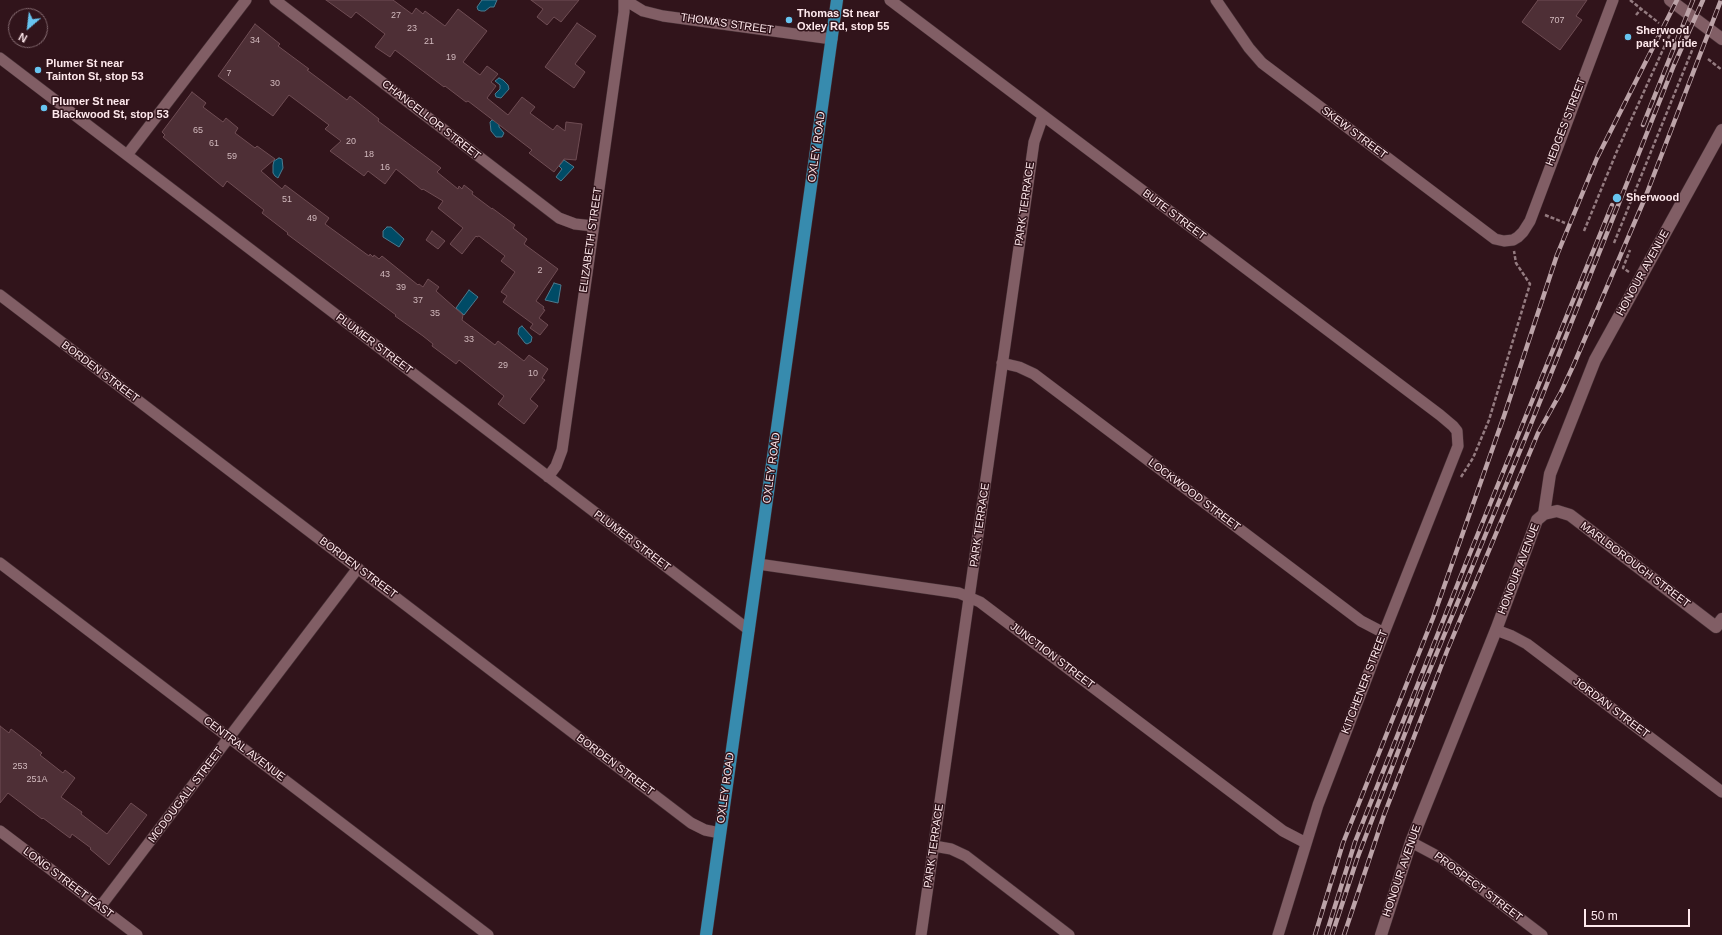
<!DOCTYPE html>
<html>
<head>
<meta charset="utf-8">
<style>
	body { margin:0 }
	#map { position:relative; width:1722px; height:935px; overflow:hidden; background:#31141b; font-family:Helvetica,sans-serif }
	canvas { display:block }
	.north { position:absolute; left:8px; top:8px; width:40px; height:40px; box-sizing:border-box; background:#31141b; border:1px solid #83696f; border-radius:50%; rotate:208deg; font-size:11px; font-weight:700; line-height:16px; text-align:center; color:#fee8ec }
	.north::after { content:''; display:block; margin:auto; width:14px; height:18px; background:#67c4f0; clip-path:polygon(50% 0,100% 100%,50% 72%,0 100%) }
	.scale { position:absolute; left:1584px; top:909px; width:106px; height:18px; box-sizing:border-box; border:2px solid #fee8ec; border-top:0; padding-left:5px; font-size:12px; line-height:14px; white-space:nowrap; color:#fee8ec; -webkit-text-stroke:3px #31141b; paint-order:stroke }
</style>
</head>
<body>
<div id="map">
<canvas width="1722" height="935"></canvas>
<div class="north">N</div>
<div class="scale">50 m</div>
</div>
<script>
const ctx = document.querySelector('canvas').getContext('2d');
ctx.lineJoin = 'round';
function fill(path, color) { ctx.fillStyle = color; ctx.fill(path, 'evenodd'); }
const poly = rows => new Path2D(rows.map(r => 'M' + r).join(''));
function trace(path, color, width, dash) { ctx.strokeStyle = color; ctx.lineWidth = width; ctx.lineCap = dash ? 'butt' : 'round'; ctx.setLineDash(dash || []); ctx.stroke(path); }
function label(font, color, halo, rows, align = 'center') {
  ctx.font = font + ' Helvetica,sans-serif'; ctx.lineWidth = 3; ctx.setLineDash([]); ctx.textBaseline = 'middle'; ctx.strokeStyle = halo; ctx.fillStyle = color; for (const [text, x, y, turn = 0] of rows) {
    ctx.save(); ctx.translate(x, y); ctx.rotate((+turn || 0) * Math.PI / 180); ctx.textAlign = isNaN(turn) ? turn : align; if (halo) ctx.strokeText(text, 0, 0); ctx.fillText(text, 0, 0); ctx.restore();
  }
}
const water = poly([
	[482,0,497,0,494,7,490,7,485,11,481,11,478,10,477,7,482,0],
	[499,78,503,80,508,85,509,89,501,98,496,97,495,94,500,89,500,85,495,81,499,78],
	[492,120,495,120,499,123,499,127,504,133,502,137,496,137,491,131,490,122,492,120],
	[279,158,282,159,283,168,278,178,275,176,273,173,273,165,274,161,279,158],
	[564,160,574,167,561,181,556,177,562,169,559,166,564,160],
	[387,227,391,227,404,239,399,247,383,237,383,231,387,227],
	[554,283,561,285,558,303,545,300,554,283],
	[469,290,478,297,464,315,456,308,469,290],
	[522,326,532,337,531,342,527,344,525,343,518,334,519,328,522,326]
]);
fill(water, '#004b66');
trace(water, '#4c7a8e', 1);
const building = poly([
	[326,0,393,0,412,14,416,8,423,14,425,11,445,26,458,9,487,31,463,62,480,75,487,66,498,74,491,82,496,86,487,98,508,115,522,97,535,107,530,113,553,130,557,125,565,131,566,122,582,124,576,160,564,159,554,172,529,153,532,150,468,101,466,102,445,86,444,87,395,50,390,57,375,47,385,34,356,12,351,18,326,0],
	[531,0,579,0,561,22,554,17,547,25,537,17,543,9,531,0],
	[1538,0,1587,0,1576,16,1582,20,1560,50,1522,22,1538,0],
	[577,23,596,36,575,64,585,72,574,88,545,67,577,23],
	[255,24,280,44,278,46,309,69,307,70,347,100,350,96,379,119,378,121,441,168,437,172,458,189,459,186,462,189,464,185,473,192,472,194,492,209,492,208,515,225,513,228,527,239,524,244,558,269,536,301,544,307,543,309,545,310,539,318,548,325,540,335,530,328,533,324,503,302,507,296,501,292,515,272,501,261,505,256,479,236,477,237,476,236,462,254,450,244,463,228,438,208,443,201,423,189,422,190,396,169,385,184,368,171,364,176,330,151,341,141,325,129,329,125,289,95,273,116,218,76,255,24],
	[192,92,206,103,203,107,223,122,226,118,238,128,235,133,255,148,257,146,275,159,261,171,282,189,285,185,329,218,325,224,369,256,370,254,373,257,374,255,379,259,382,256,418,285,419,284,423,287,428,279,439,287,436,291,463,315,462,320,495,345,498,341,524,361,529,355,548,369,542,378,545,380,530,399,538,406,524,424,498,404,504,396,459,360,456,364,432,346,433,344,423,336,395,316,396,315,287,234,288,233,262,213,264,210,227,181,223,187,163,137,165,135,162,132,192,92],
	[432,231,445,241,438,249,426,240,432,231],
	[0,726,9,733,11,729,42,753,40,755,63,773,65,770,75,778,61,797,82,812,81,814,107,834,131,803,147,815,109,865,90,849,91,848,72,834,70,838,43,818,42,819,8,793,0,803,0,726]
]);
fill(building, '#4e2f36');
trace(building, '#6f4d54', 1);
const street = poly([
	[275,0,559,218,575,224,593,226],
	[625,0,643,11,663,16,832,39],
	[890,0,1440,415,1453,426,1457,431,1458,446,1384,633,1318,805,1278,935],
	[1216,0,1249,48,1262,63,1491,236,1495,239,1504,241,1513,240,1518,237,1523,232,1530,221,1613,0],
	[0,58,749,630],
	[127,155,246,0],
	[0,295,691,823,705,830,720,833],
	[1002,363,1019,367,1034,374,1361,621,1384,633],
	[548,477,556,466,562,450,624,12,624,0],
	[0,563,488,935],
	[758,564,959,593,980,602,1283,831,1306,843],
	[1496,630,1512,636,1527,644,1722,792],
	[0,831,137,935],
	[1411,842,1441,858,1542,935],
	[934,846,951,849,966,856,1069,935],
	[100,907,358,568],
	[921,935,1034,142,1043,116]
]);
const secondary = poly([
	[1670,0,1722,39],
	[1544,514,1557,511,1570,515,1716,627,1722,619],
	[1381,935,1411,842,1496,630,1537,520,1544,514,1550,474,1595,360,1722,130]
]);
const primary = poly([
	[706,935,837,0]
]);
trace(street, '#452f34', 12);
trace(secondary, '#452f34', 13);
trace(primary, '#452f34', 13);
trace(poly([
	[1630,0,1659,23],
	[1636,15,1641,9],
	[1708,59,1722,70],
	[1545,215,1565,223],
	[1584,231,1617,151,1671,32],
	[1614,243,1693,48],
	[1629,272,1623,268,1630,250],
	[1461,477,1473,458,1489,420,1530,284,1516,263,1514,251]
]), '#947b80', 2.5, [4, 2]);
trace(street, '#815e65', 11);
trace(secondary, '#815e65', 12);
trace(primary, '#378bae', 12);
const rail = poly([
	[1643,125,1693,0],
	[1315,935,1343,843,1433,618,1504,416,1557,255,1597,158,1677,0],
	[1326,935,1355,842,1466,563,1612,205],
	[1332,935,1357,859,1422,689,1529,429,1674,65,1703,0],
	[1344,935,1384,815,1447,651,1538,433,1561,392,1574,364,1645,198,1721,0]
]);
trace(rail, '#bca3a8', 4.5);
trace(rail, '#31141b', 3, [9]);
for (const [x, y, r, color] of [
	[789,20,4,"#67c4f0"],
	[1628,37,4,"#67c4f0"],
	[38,70,4,"#67c4f0"],
	[44,108,4,"#67c4f0"],
	[1617,198,5,"#67c4f0"]
]) { const dot = new Path2D(); dot.arc(x, y, r, 0, 2 * Math.PI); ctx.fillStyle = color; ctx.fill(dot); trace(dot, '#31141b', 1.5); }
label('9px', '#d2babe', null, [
	["27",396,16],
	["707",1557,21],
	["23",412,29],
	["34",255,41],
	["21",429,42],
	["19",451,58],
	["7",229,74],
	["30",275,84],
	["65",198,131],
	["20",351,142],
	["61",214,144],
	["18",369,155],
	["59",232,157],
	["16",385,168],
	["51",287,200],
	["49",312,219],
	["2",540,271],
	["43",385,275],
	["39",401,288],
	["37",418,301],
	["35",435,314],
	["33",469,340],
	["29",503,366],
	["10",533,374],
	["253",20,767],
	["251A",37,780]
]);
label('bold 11px', '#fee8ec', '#31141b', [
	["Thomas St near",797,14],
	["Oxley Rd, stop 55",797,27],
	["Sherwood",1636,31],
	["park 'n' ride",1636,44],
	["Plumer St near",46,64],
	["Tainton St, stop 53",46,77],
	["Plumer St near",52,102],
	["Blackwood St, stop 53",52,115],
	["Sherwood",1626,198]
], 'left');
label('11px', '#fee8ec', '#31141b', [
	["THOMAS STREET",727,24,8],
	["CHANCELLOR STREET",431,120,38],
	["HEDGES STREET",1566,122,-69],
	["SKEW STREET",1354,133,37],
	["OXLEY ROAD",817,147,-82],
	["PARK TERRACE",1025,204,-82],
	["BUTE STREET",1174,215,37],
	["ELIZABETH STREET",591,240,-82],
	["HONOUR AVENUE",1643,273,-61],
	["PLUMER STREET",374,344,37],
	["BORDEN STREET",100,372,37],
	["OXLEY ROAD",772,468,-82],
	["LOCKWOOD STREET",1194,495,37],
	["PARK TERRACE",980,525,-82],
	["PLUMER STREET",632,541,37],
	["MARLBOROUGH STREET",1635,565,37],
	["BORDEN STREET",358,568,37],
	["HONOUR AVENUE",1519,569,-69],
	["JUNCTION STREET",1052,656,37],
	["KITCHENER STREET",1365,682,-69],
	["JORDAN STREET",1611,708,37],
	["CENTRAL AVENUE",244,749,37],
	["BORDEN STREET",615,765,37],
	["OXLEY ROAD",726,788,-82],
	["MCDOUGALL STREET",186,795,-53],
	["PARK TERRACE",934,846,-82],
	["HONOUR AVENUE",1402,871,-71],
	["LONG STREET EAST",68,883,37],
	["PROSPECT STREET",1478,887,37]
]);
</script>
</body>
</html>
